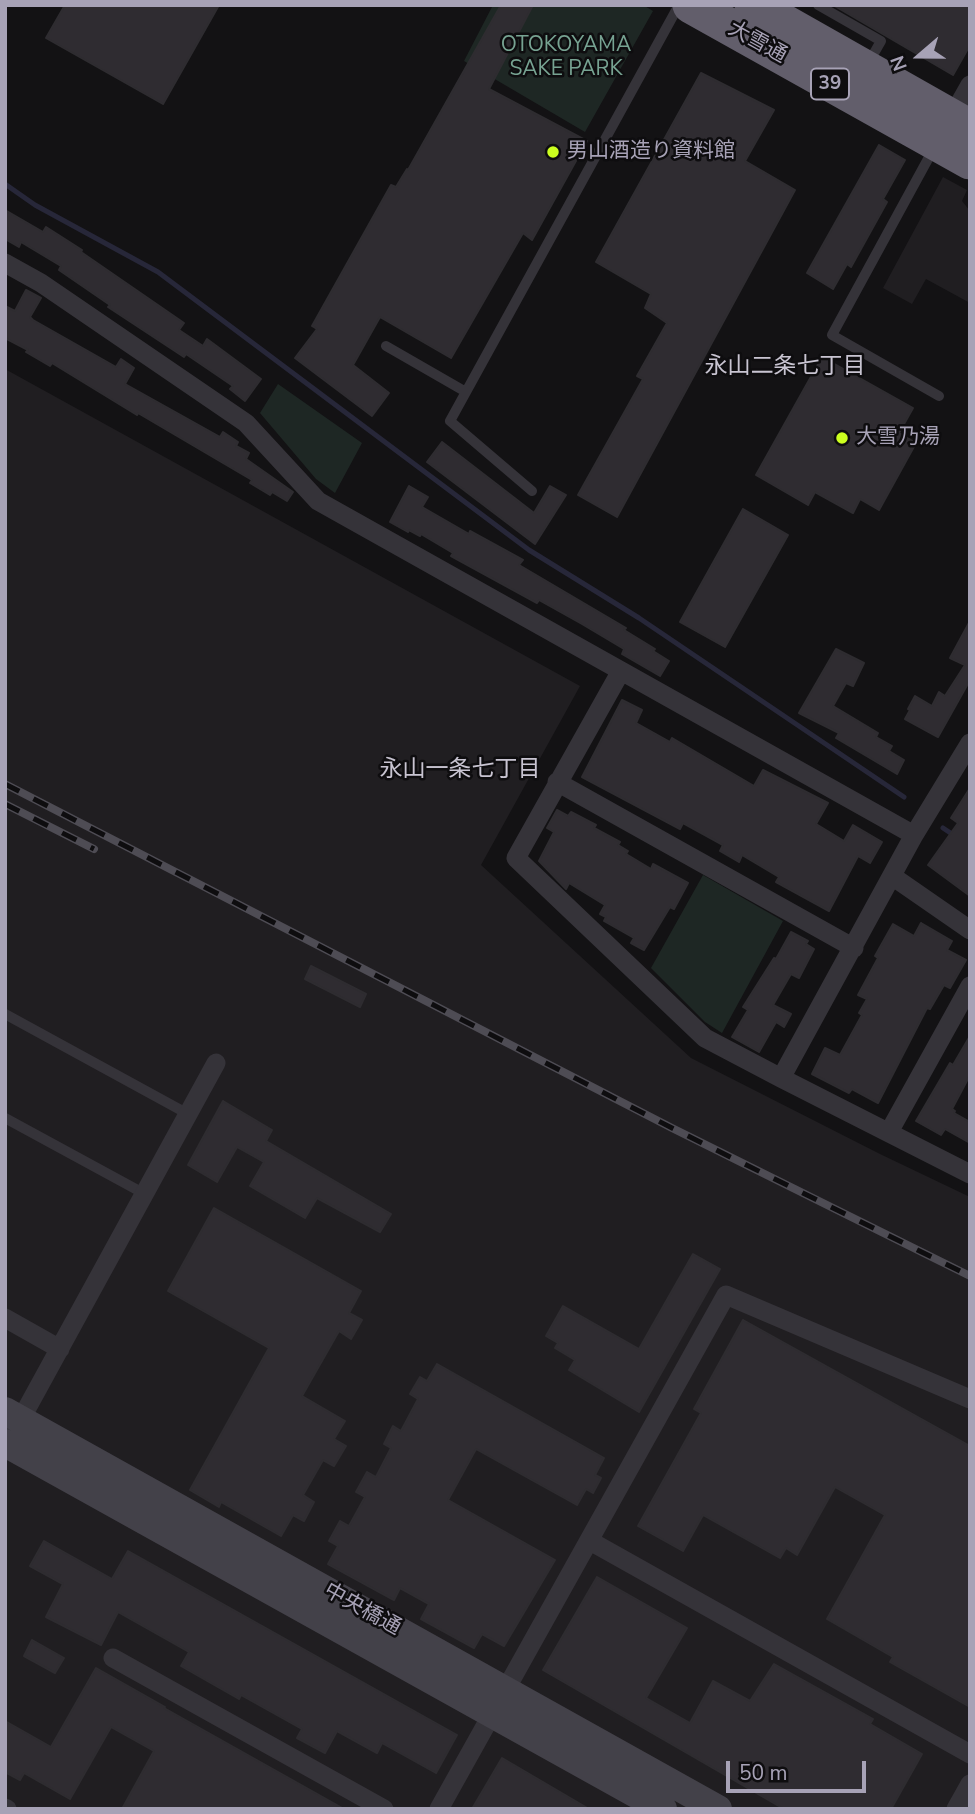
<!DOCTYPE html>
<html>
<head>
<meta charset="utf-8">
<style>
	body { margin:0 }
	#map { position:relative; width:975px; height:1814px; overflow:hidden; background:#131214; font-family:"Nunito Sans",sans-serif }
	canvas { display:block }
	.frame { position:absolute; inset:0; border:7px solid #a7a2b6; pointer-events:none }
	.north { position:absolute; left:884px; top:21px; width:70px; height:70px; -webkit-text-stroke:5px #0e0d0f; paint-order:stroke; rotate:250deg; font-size:19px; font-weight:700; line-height:28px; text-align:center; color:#a7a2b6 }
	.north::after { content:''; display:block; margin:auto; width:24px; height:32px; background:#a7a2b6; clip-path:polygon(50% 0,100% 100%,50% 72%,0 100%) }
	.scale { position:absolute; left:726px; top:1761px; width:140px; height:32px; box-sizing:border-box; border:4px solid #a7a2b6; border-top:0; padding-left:9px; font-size:21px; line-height:24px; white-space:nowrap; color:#a7a2b6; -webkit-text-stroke:5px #0e0d0f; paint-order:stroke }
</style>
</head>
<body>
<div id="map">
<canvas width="975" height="1814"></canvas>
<div class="frame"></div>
<div class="north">N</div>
<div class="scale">50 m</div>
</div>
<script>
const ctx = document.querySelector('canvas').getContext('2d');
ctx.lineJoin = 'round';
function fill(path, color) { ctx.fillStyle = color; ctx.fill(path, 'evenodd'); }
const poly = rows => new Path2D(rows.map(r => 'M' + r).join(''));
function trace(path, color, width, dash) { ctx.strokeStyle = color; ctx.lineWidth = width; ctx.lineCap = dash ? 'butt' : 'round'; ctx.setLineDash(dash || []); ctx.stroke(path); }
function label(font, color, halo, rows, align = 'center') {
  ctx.font = font + ' "Nunito Sans","Noto Sans JP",sans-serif'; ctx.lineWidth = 5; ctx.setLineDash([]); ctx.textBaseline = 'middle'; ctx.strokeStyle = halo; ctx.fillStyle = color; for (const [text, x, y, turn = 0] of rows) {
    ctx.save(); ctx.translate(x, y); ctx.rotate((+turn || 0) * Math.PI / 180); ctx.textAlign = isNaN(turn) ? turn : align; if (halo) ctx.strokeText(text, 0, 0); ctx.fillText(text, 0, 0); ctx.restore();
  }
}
fill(poly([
	[943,177,967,190,962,201,970,211,970,303,926,279,912,304,883,288],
	[5,369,580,686,481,865,691,1058,880,1154,970,1197,970,1809,5,1809]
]), '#201e21');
fill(poly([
	[493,5,643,5,653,11,585,132,464,61],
	[278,384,362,443,335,493,316,479,260,413],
	[703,875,783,921,722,1033,705,1022,651,968]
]), '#1e2724');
trace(poly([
	[5,184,35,205,158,272,529,550,639,618,904,797],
	[943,828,955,836]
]), '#272739', 5);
const building = poly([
	[65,5,219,5,163,104,46,38,65,5],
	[501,5,533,5,489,89,587,141,532,240,523,233,451,358,380,317,353,365,389,393,372,416,295,358,317,329,312,326,391,185,396,187,407,169,408,170,501,5],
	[833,5,970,5,970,45,953,75,833,5],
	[701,73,774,110,745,161,795,190,617,517,578,495,643,379,637,376,667,323,645,308,651,294,596,262,701,73],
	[879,145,905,160,883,199,887,202,851,267,847,264,833,289,807,273,879,145],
	[5,210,43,232,46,227,82,250,81,252,184,323,179,330,203,346,207,339,261,379,245,401,230,389,233,386,186,354,184,357,108,307,110,305,59,270,61,266,21,242,19,247,5,239,5,210],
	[26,290,41,298,30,317,33,320,116,367,121,359,134,368,125,384,220,437,223,432,238,442,236,446,249,453,246,459,293,492,287,501,272,492,270,495,250,483,252,480,138,413,137,415,52,363,50,366,26,352,28,350,5,338,5,306,15,311,26,290],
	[822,357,913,408,899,433,916,443,879,510,860,499,853,513,815,492,808,505,756,475,822,357],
	[442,442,534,513,550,486,566,495,535,544,427,462,442,442],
	[409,486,428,497,422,507,469,534,470,531,523,560,519,565,626,628,624,630,655,649,653,651,669,661,660,676,622,654,624,649,582,624,539,600,537,603,451,556,453,553,421,534,420,536,409,530,408,532,390,522,409,486],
	[743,509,788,535,725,647,680,622,743,509],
	[970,621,970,680,938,737,905,719,910,710,908,709,915,696,932,706,939,692,945,696,965,665,950,658,970,621],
	[836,649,864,663,853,686,846,683,833,706,878,733,876,737,892,746,889,751,904,760,897,774,836,738,839,733,799,713,836,649],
	[622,700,642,710,636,723,670,742,672,738,754,786,763,770,828,803,816,824,844,841,853,825,882,842,870,863,858,856,829,911,776,882,779,877,742,855,739,862,720,851,723,845,683,823,680,829,582,777,622,700],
	[970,788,970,896,928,865,958,823,951,818,970,788],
	[557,810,568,816,571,812,596,825,594,828,620,842,618,845,628,851,626,854,651,869,653,864,688,883,674,909,670,907,644,950,631,943,634,938,604,921,606,917,600,914,605,905,569,883,566,889,539,861,554,832,547,828,557,810],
	[921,923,952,941,947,950,966,960,950,988,944,985,930,1009,927,1008,878,1103,852,1089,849,1093,812,1074,825,1048,840,1055,862,1015,859,1013,867,999,858,995,878,958,875,956,893,924,914,936,921,923],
	[791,932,808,941,806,944,814,949,799,978,791,974,773,1005,791,1014,784,1027,776,1022,759,1052,732,1037,748,1010,743,1007,774,958,776,959,791,932],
	[311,966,366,994,360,1007,305,979,311,966],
	[970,1036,970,1075,952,1109,955,1111,954,1113,970,1122,970,1143,945,1129,941,1135,916,1121,950,1063,953,1065,970,1036],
	[223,1101,272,1130,266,1141,391,1214,380,1232,317,1198,305,1218,250,1186,264,1162,237,1147,217,1182,188,1165,223,1101],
	[214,1208,361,1291,349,1313,362,1320,351,1339,339,1331,302,1396,345,1421,334,1439,346,1446,334,1466,323,1460,303,1495,314,1502,304,1521,293,1515,281,1536,221,1502,219,1507,190,1490,269,1348,168,1291,214,1208],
	[693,1254,720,1269,639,1412,569,1370,575,1360,555,1348,558,1343,546,1336,563,1306,639,1349,693,1254],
	[743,1320,970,1446,970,1707,890,1662,893,1657,827,1619,885,1515,835,1487,797,1555,786,1548,780,1558,703,1515,683,1551,638,1526,701,1413,694,1409,743,1320],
	[437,1364,604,1458,595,1475,601,1478,593,1493,586,1489,577,1505,476,1449,448,1500,555,1560,504,1646,482,1634,474,1648,421,1619,429,1604,400,1588,394,1600,328,1564,338,1546,329,1541,340,1521,349,1526,365,1497,356,1492,367,1472,376,1477,391,1448,384,1444,393,1426,401,1431,418,1399,410,1394,420,1377,427,1381,437,1364],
	[44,1541,112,1579,128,1551,457,1735,436,1773,382,1743,377,1753,337,1731,325,1753,297,1738,302,1729,241,1695,239,1699,181,1666,189,1652,118,1612,101,1645,46,1617,63,1584,30,1566,44,1541],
	[597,1577,687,1628,646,1698,690,1723,713,1681,750,1701,774,1664,873,1719,870,1724,922,1754,891,1809,784,1809,543,1670,597,1577],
	[32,1640,64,1658,55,1673,24,1656,32,1640],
	[96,1668,165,1707,164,1708,344,1809,122,1809,154,1751,111,1727,70,1799,24,1773,20,1780,5,1772,5,1721,51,1747,96,1668],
	[502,1758,589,1809,472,1809,502,1758]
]);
fill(building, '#2f2c31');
trace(building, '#2e2c30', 2);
trace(poly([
	[818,5,881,41,869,62],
	[934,148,832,335,939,396],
	[386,346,466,392],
	[532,491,450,421,679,5],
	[5,1014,188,1114],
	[5,1118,143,1193]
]), '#353339', 10);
trace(poly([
	[948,124,970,85],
	[5,263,41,283,246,423,318,501,914,835],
	[621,671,516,858,705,1038,781,1078,970,1174],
	[557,782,854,948],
	[892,876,970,930],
	[781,1078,914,835,970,743],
	[889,1132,970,986],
	[5,1318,60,1349],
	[15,1430,216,1063],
	[590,1541,970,1754],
	[113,1658,384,1809],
	[5,1808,7,1809],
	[439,1809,726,1295,970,1399],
	[956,1809,970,1784]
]), '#353339', 19);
trace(poly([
	[5,1411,718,1809],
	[5,1443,663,1809]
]), '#434149', 28);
trace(poly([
	[691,5,970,161],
	[753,5,970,128]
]), '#625e6b', 37);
const rail = poly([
	[5,784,672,1128,970,1276],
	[5,804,94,849]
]);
trace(rail, '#4e4c54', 8);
trace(rail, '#0e0d0f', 5, [16]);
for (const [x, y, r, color] of [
	[553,152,7,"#ccff1f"],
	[842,438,7,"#ccff1f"]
]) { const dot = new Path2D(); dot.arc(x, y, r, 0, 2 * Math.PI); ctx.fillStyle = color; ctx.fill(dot); trace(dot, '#0e0d0f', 2.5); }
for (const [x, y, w] of [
	[830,84,38]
]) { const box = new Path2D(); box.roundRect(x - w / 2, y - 15.5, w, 31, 5); ctx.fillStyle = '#0e0d0f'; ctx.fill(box); trace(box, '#a7a2b6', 2); }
label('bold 19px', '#a7a2b6', null, [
	["39",830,84]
]);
label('21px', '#a7a2b6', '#0e0d0f', [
	["大雪通",757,43,29],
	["中央橋通",362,1610,29]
]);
label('21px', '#77a392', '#0e0d0f', [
	["OTOKOYAMA",566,46],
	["SAKE PARK",566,70]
]);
label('21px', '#a7a2b6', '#0e0d0f', [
	["男山酒造り資料館",567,152],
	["大雪乃湯",856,438]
], 'left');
label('23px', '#c8c4d1', '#0e0d0f', [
	["永山二条七丁目",785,367],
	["永山一条七丁目",460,770]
]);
</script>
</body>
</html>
